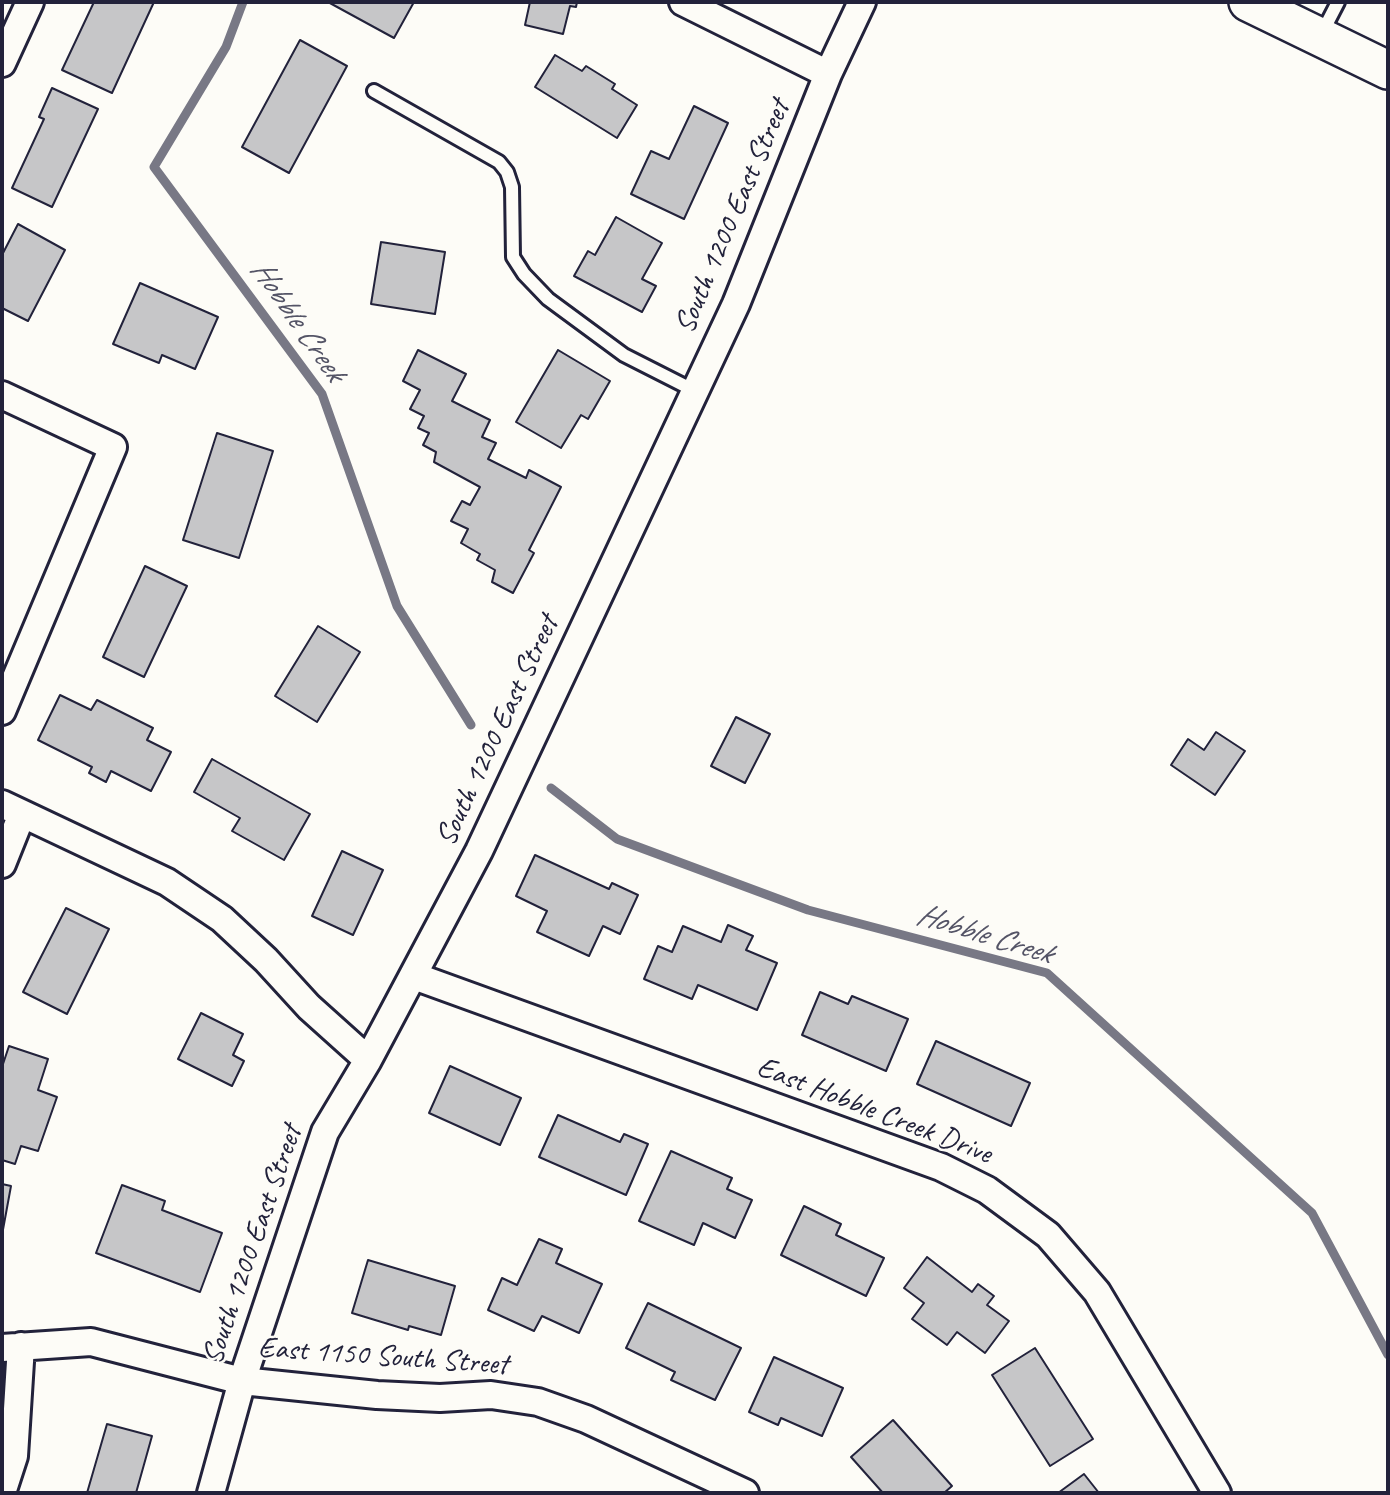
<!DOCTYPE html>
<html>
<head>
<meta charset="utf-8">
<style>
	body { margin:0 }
	#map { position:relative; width:1390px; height:1495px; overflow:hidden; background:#fdfcf7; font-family:Caveat,sans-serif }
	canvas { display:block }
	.frame { position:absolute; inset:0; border:4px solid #22223b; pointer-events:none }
</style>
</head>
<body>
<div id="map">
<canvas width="1390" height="1495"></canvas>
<div class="frame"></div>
</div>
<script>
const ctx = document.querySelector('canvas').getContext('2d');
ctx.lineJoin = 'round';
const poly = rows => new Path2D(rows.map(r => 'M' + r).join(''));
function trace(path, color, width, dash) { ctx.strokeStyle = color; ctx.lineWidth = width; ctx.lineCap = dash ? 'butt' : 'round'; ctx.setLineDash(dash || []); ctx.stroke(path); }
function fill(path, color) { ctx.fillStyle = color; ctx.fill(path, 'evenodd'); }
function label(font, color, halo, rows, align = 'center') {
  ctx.font = font + ' Caveat,sans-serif'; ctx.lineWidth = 5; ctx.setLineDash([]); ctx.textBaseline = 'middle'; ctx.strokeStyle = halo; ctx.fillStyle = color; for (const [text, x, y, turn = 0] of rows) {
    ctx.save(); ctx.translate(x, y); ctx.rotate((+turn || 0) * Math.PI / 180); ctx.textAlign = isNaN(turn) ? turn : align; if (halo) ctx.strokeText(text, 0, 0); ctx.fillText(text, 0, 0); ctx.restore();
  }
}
trace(poly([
	[243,2,226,47,154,167,322,394,397,606,471,725],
	[551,788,617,839,808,910,1047,973,1312,1213,1388,1355]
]), '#787885', 9);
const building = poly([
	[94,2,154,2,112,93,62,70,94,2],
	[328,2,414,2,394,38,328,2],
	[530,2,577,2,576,7,570,6,563,34,525,25,530,2],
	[300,40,347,66,289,173,242,147,300,40],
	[555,55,582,71,586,66,615,84,612,89,637,105,617,138,535,87,555,55],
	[52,88,98,109,52,207,12,188,44,119,39,117,52,88],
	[694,106,728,123,684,219,631,194,651,151,669,159,694,106],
	[616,217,662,243,642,279,656,286,642,312,574,276,588,251,595,255,616,217],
	[18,224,65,250,28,321,2,308,2,255,18,224],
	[381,242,445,252,435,314,371,304,381,242],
	[140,283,218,317,195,369,162,355,159,363,113,344,140,283],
	[418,350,466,374,452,401,490,420,482,437,496,443,488,459,526,478,529,470,561,487,529,550,534,553,513,593,492,582,495,570,477,560,480,554,461,543,468,529,451,521,462,501,470,505,480,487,434,462,436,452,423,445,429,433,418,428,424,416,410,409,420,390,403,381,418,350],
	[558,350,610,381,588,419,581,415,561,448,516,422,558,350],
	[217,433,273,451,239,558,183,540,217,433],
	[145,566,187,586,144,677,103,657,145,566],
	[318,626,360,652,317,722,275,696,318,626],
	[60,695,91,710,97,700,153,728,147,740,171,752,151,791,111,771,106,782,89,773,92,767,38,740,60,695],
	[736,717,770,734,745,783,711,766,736,717],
	[1216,732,1245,751,1215,795,1171,765,1188,739,1204,750,1216,732],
	[212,759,310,814,284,860,232,831,240,818,194,792,212,759],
	[342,851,383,870,353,935,312,916,342,851],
	[535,855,609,889,612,883,638,895,620,934,603,926,589,956,537,932,547,911,516,896,535,855],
	[66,908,109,929,67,1014,23,992,66,908],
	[728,925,753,936,746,950,777,963,757,1010,698,985,692,999,644,979,658,946,672,952,683,926,721,942,728,925],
	[820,992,848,1004,852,996,908,1019,886,1071,802,1035,820,992],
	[201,1013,243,1034,233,1055,244,1061,232,1086,178,1059,201,1013],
	[936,1041,1030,1083,1011,1126,917,1084,936,1041],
	[9,1046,48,1059,38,1090,57,1097,38,1151,21,1146,15,1164,2,1160,2,1067,9,1046],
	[450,1066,521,1098,500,1145,429,1113,450,1066],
	[558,1115,620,1142,624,1134,648,1144,626,1195,539,1157,558,1115],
	[671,1151,732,1178,727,1189,752,1200,735,1238,703,1223,694,1245,639,1221,671,1151],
	[2,1184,11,1186,2,1235,2,1184],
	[122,1185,165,1201,162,1210,222,1233,200,1292,96,1253,122,1185],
	[804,1206,841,1224,836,1235,884,1258,866,1296,781,1255,804,1206],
	[539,1239,562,1249,556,1263,602,1284,579,1333,542,1316,534,1331,488,1310,502,1278,517,1285,539,1239],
	[927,1257,972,1292,978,1284,994,1296,987,1305,1009,1321,985,1353,957,1332,947,1345,912,1319,924,1303,904,1288,927,1257],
	[368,1260,455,1286,441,1335,409,1326,408,1330,352,1313,368,1260],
	[648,1303,741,1348,715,1400,671,1380,675,1372,626,1348,648,1303],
	[1035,1348,1093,1439,1050,1466,992,1375,1035,1348],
	[774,1357,843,1388,822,1436,781,1418,778,1425,749,1412,774,1357],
	[893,1420,952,1486,944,1493,883,1493,851,1457,893,1420],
	[107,1424,152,1436,136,1493,87,1493,107,1424],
	[1084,1474,1099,1493,1058,1493,1084,1474]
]);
fill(building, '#c6c6c8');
trace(building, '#22223b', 2);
const lane = poly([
	[1322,33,1338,2],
	[374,91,499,162,507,172,512,187,513,257,524,274,548,299,624,355,695,391]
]);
const street = poly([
	[683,2,828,74],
	[2,63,30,2],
	[2,395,113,447,2,711],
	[2,804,167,882,222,919,266,960,309,1007,368,1060],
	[2,864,22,814],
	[414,976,941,1167,987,1190,1048,1235,1097,1292,1217,1493],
	[2,1348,91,1342,242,1381,377,1395,440,1398,491,1395,538,1402,586,1419,745,1493],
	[2,1493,14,1456,21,1346],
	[211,1493,242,1381,325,1132,368,1060,479,851,736,304,828,74,862,2]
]);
const secondary = poly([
	[1248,2,1388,70]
]);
trace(lane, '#22223b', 18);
trace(street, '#22223b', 32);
trace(secondary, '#22223b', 42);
trace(lane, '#fdfcf7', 12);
trace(street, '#fdfcf7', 26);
trace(secondary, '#fdfcf7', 37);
label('30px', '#22223b', '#fdfcf7', [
	["South 1200 East Street",733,217,-67],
	["South 1200 East Street",498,731,-65],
	["East Hobble Creek Drive",874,1111,21],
	["South 1200 East Street",253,1245,-71],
	["East 1150 South Street",383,1357,4]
]);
label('italic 32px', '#545466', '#fdfcf7', [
	["Hobble Creek",297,321,55],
	["Hobble Creek",984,935,17]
]);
</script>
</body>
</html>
